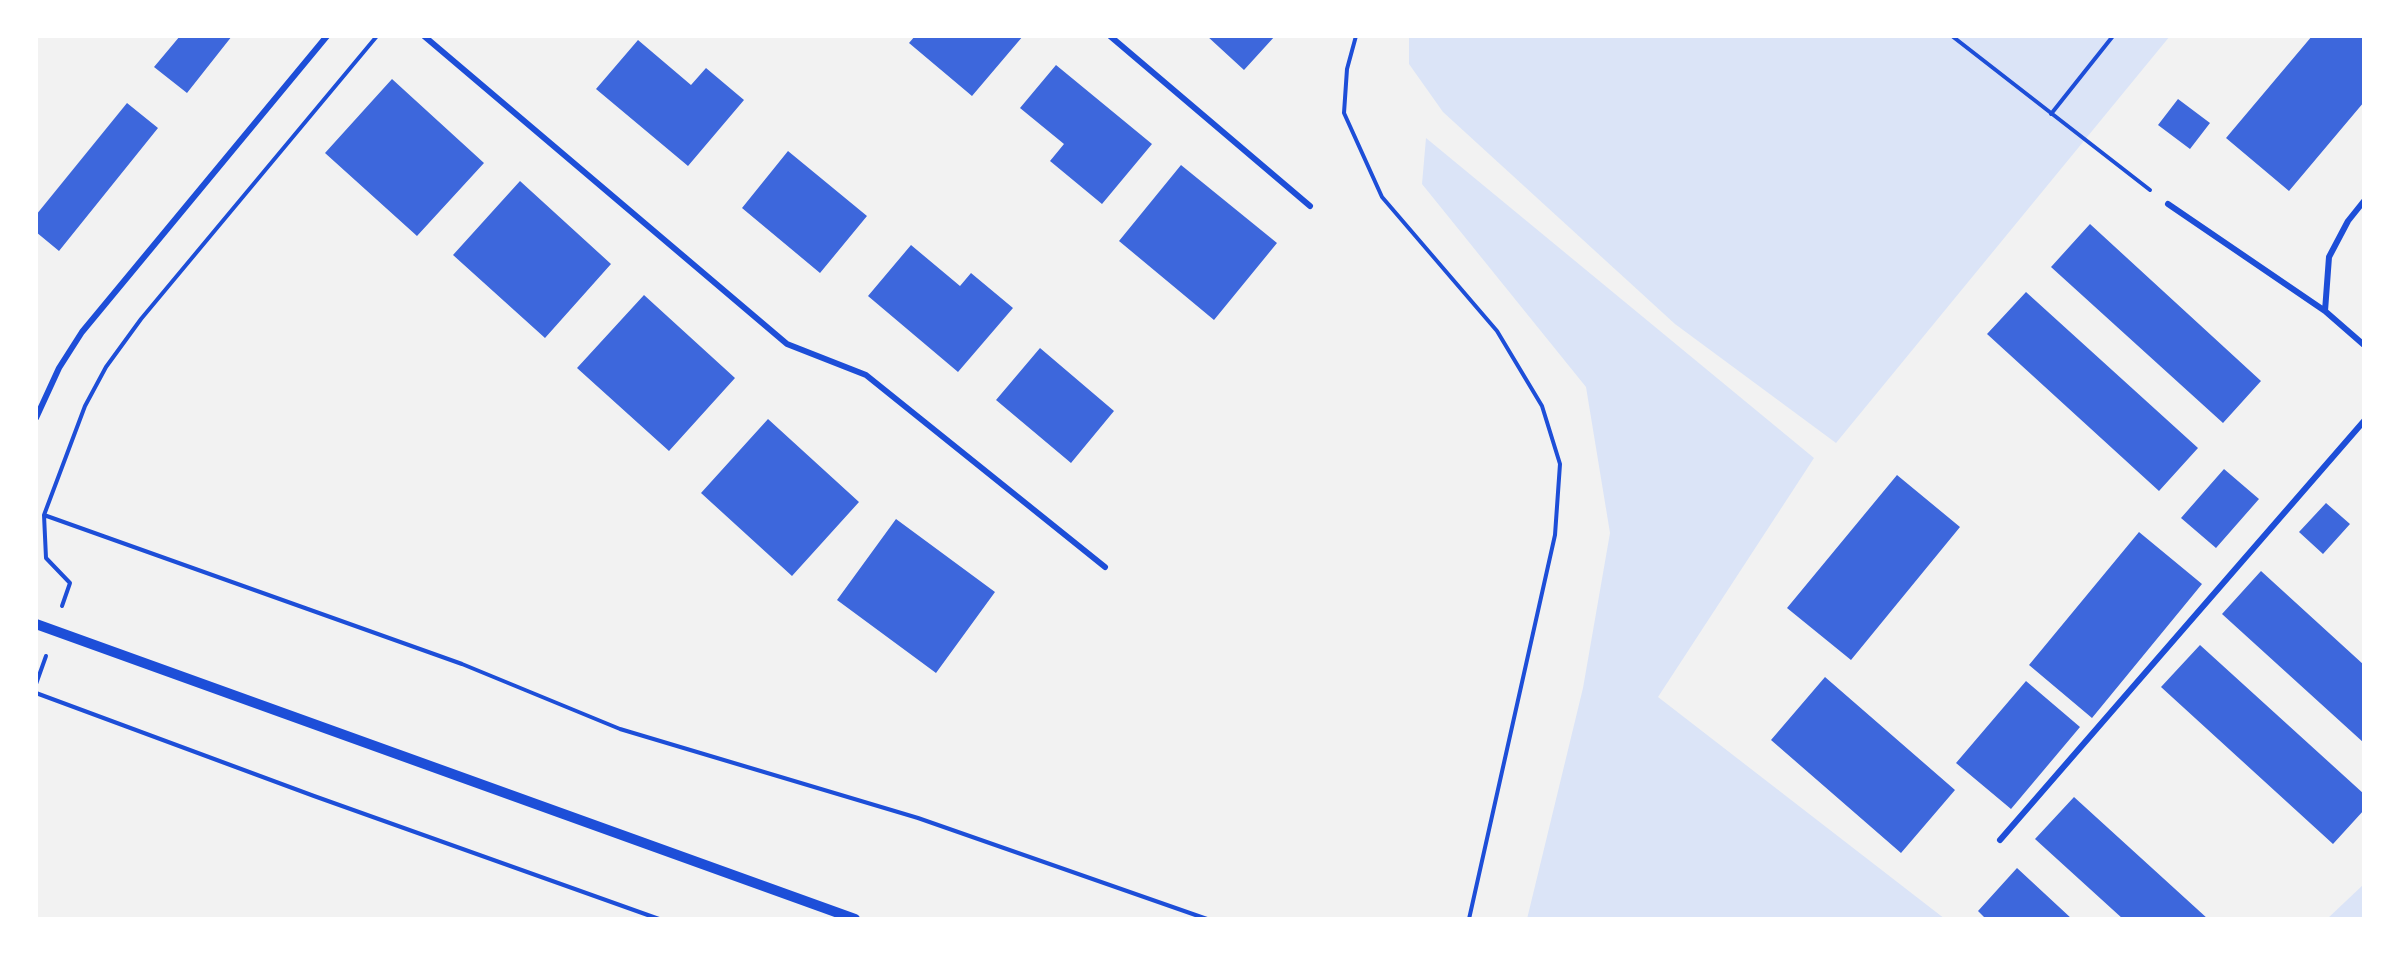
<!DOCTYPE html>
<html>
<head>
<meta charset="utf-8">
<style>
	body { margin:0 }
	#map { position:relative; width:2400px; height:955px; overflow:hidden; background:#f2f2f2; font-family:"Noto Sans",sans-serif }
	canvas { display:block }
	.frame { position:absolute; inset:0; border:38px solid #fff; pointer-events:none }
</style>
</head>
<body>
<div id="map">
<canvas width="2400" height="955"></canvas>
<div class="frame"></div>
</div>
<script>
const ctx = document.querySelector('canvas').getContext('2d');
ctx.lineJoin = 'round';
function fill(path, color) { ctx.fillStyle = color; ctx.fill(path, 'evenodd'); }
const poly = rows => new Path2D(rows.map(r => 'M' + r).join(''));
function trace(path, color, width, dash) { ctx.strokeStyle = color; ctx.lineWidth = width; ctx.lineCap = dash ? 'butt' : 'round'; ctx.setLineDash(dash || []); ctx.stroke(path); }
fill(poly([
	[1409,36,2170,36,1836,443,1675,324,1443,112,1409,64],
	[1426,138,1814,458,1658,697,1945,919,1527,919,1583,688,1610,533,1586,387,1422,184],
	[2364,884,2364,919,2327,919]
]), '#dbe4f7');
fill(poly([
	[180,36,232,36,187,93,154,67],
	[915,36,1023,36,972,96,909,43],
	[1207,36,1275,36,1244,70],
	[2312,36,2364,36,2364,102,2289,191,2226,138],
	[638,40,691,85,706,68,744,100,688,166,596,89],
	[1056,65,1152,144,1102,204,1050,161,1064,144,1020,108],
	[392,79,484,163,417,236,325,153],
	[2178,99,2210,123,2190,149,2158,125],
	[127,103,158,128,59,251,36,232,36,215],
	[788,151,867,216,820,273,742,208],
	[1181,165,1277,243,1214,320,1119,241],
	[520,181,611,264,545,338,453,255],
	[2090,224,2261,381,2223,423,2051,267],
	[911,245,960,286,971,273,1013,308,958,372,868,296],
	[2026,292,2198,448,2159,491,1987,334],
	[644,295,735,378,669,451,577,368],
	[1040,348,1114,411,1071,463,996,400],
	[768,419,859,502,792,576,701,493],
	[2224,469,2259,499,2216,548,2181,518],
	[1897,475,1960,527,1851,660,1787,608],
	[2326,503,2350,524,2323,554,2299,532],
	[896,519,995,592,936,673,837,600],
	[2139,532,2202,584,2092,718,2029,665],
	[2261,571,2364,665,2364,743,2222,614],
	[2200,645,2364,794,2364,810,2333,844,2161,687],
	[1825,677,1955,790,1901,853,1771,740],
	[2026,681,2080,727,2011,809,1956,763],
	[2074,797,2208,919,2123,919,2035,839],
	[2017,868,2072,919,1986,919,1978,911]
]), '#3d67dc');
trace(poly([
	[1356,36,1347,69,1344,113,1382,197,1497,331,1542,406,1560,464,1555,535,1469,919],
	[1952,36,2150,190],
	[2051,114,2113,36],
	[44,515,462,664,620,729,918,818,1207,919],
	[62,606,70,583,46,558,44,515,85,406,106,367,141,319,377,36],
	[36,684,46,656],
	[36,693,314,796,659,919]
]), '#1d4ed8', 4);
trace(poly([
	[424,36,787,344,866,375,1105,567],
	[1110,36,1310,206],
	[2364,201,2348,221,2329,257,2325,311,2364,345],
	[2168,204,2325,311],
	[36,418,59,368,82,332,327,36],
	[2000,840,2364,421]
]), '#1d4ed8', 6);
trace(poly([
	[36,624,855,919]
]), '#1d4ed8', 10);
</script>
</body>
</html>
